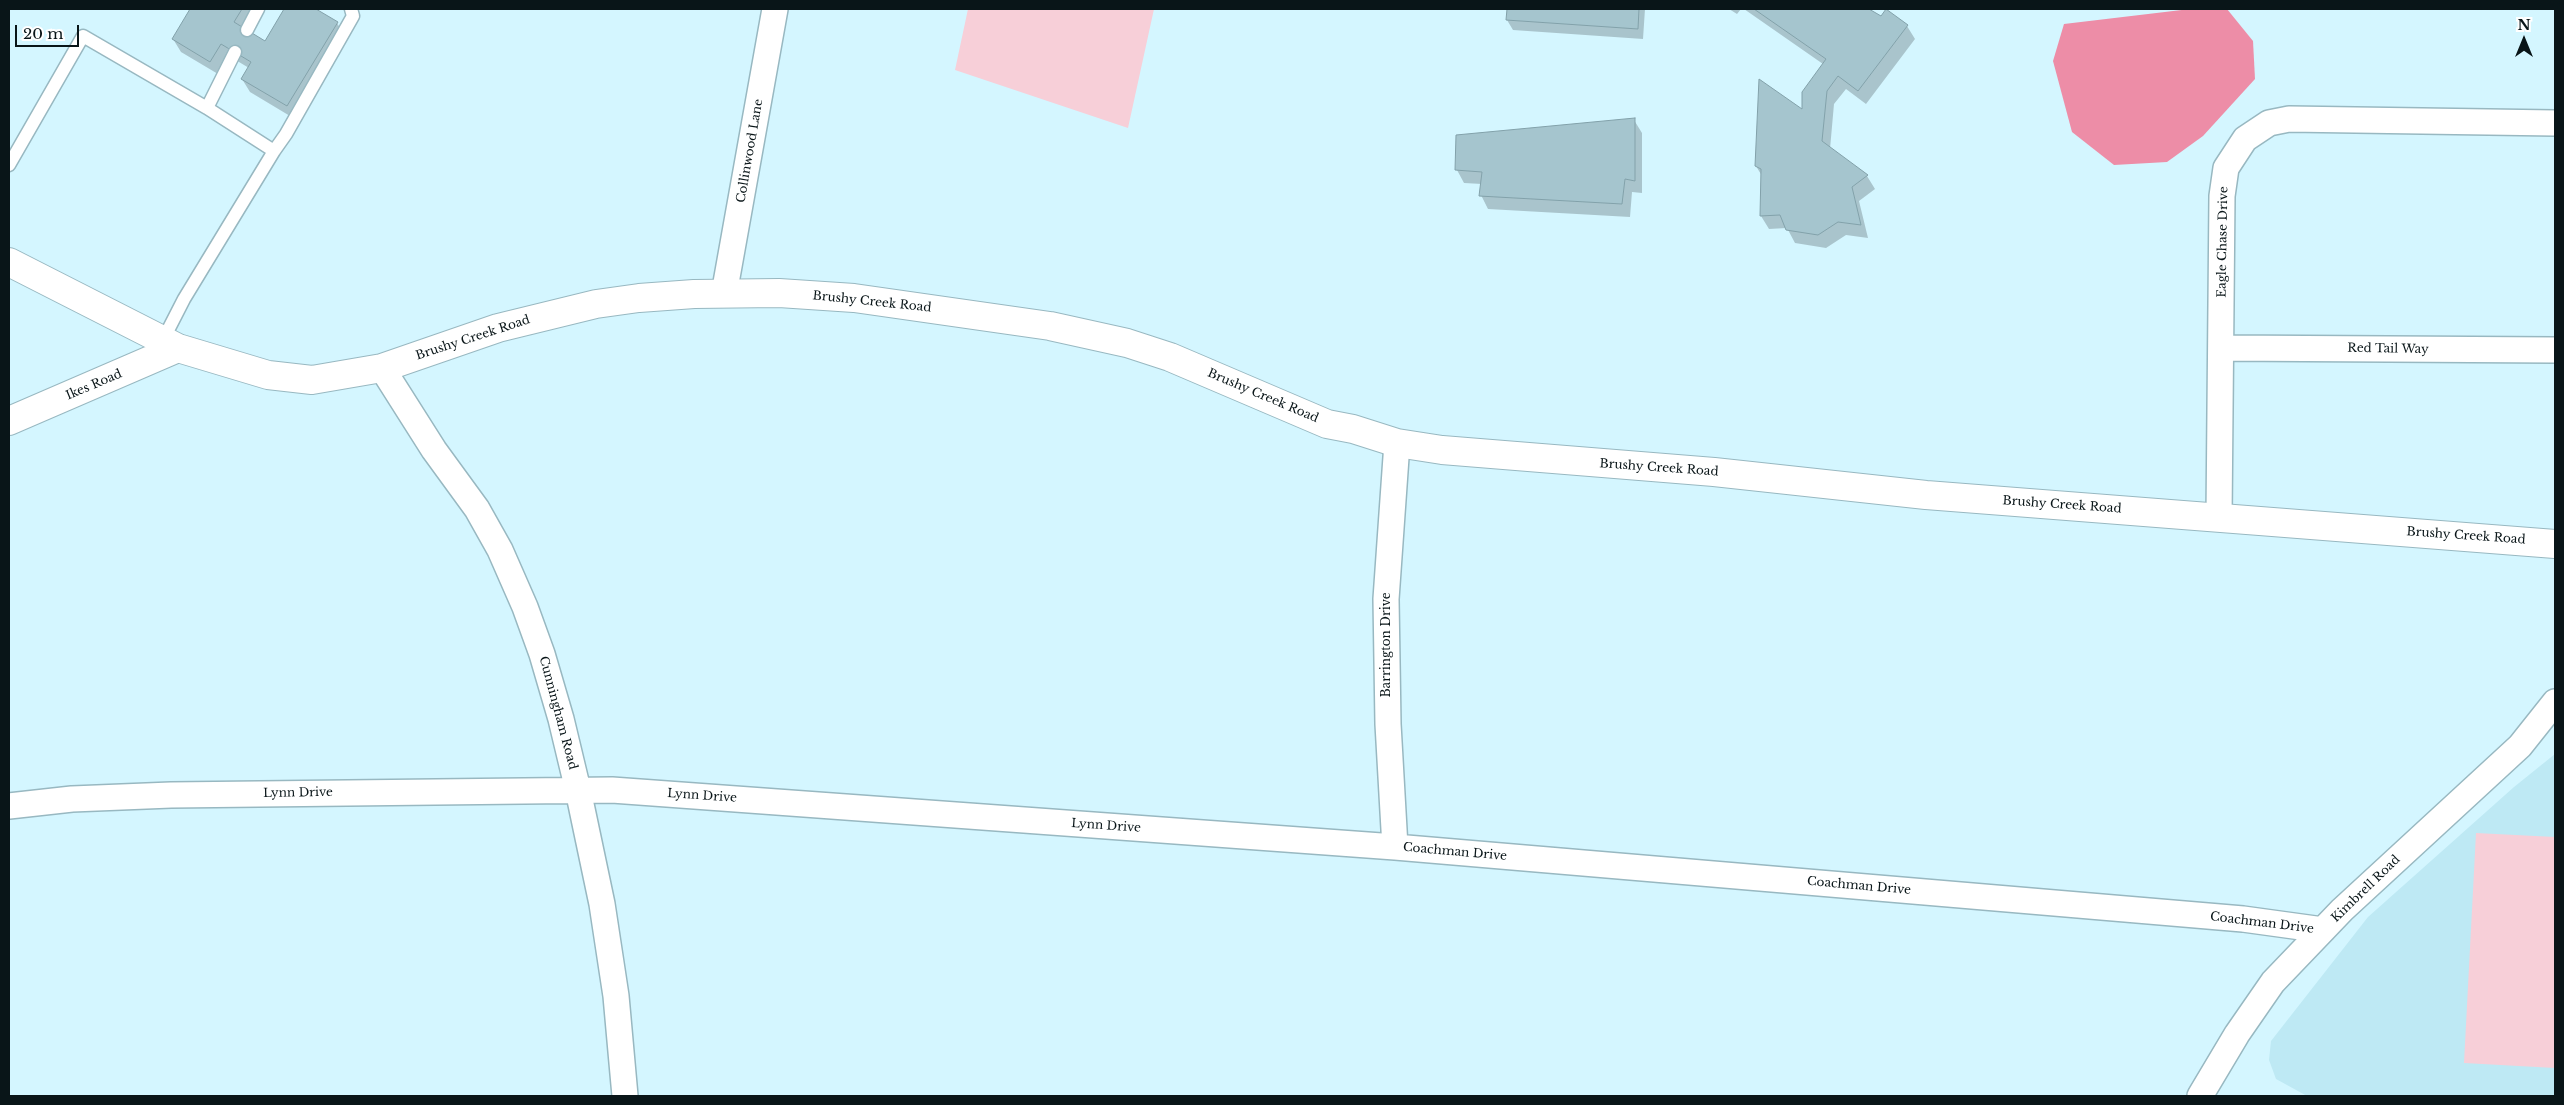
<!DOCTYPE html>
<html>
<head>
<meta charset="utf-8">
<style>
	body { margin:0 }
	#map { position:relative; width:2564px; height:1105px; overflow:hidden; background:#d4f6ff; font-family:"Libre Baskerville",serif }
	canvas { display:block }
	.frame { position:absolute; inset:0; border:10px solid #091518; pointer-events:none }
	.north { position:absolute; left:2499px; top:15px; width:50px; height:50px; -webkit-text-stroke:4px #fff; paint-order:stroke; rotate:0deg; font-size:14px; font-weight:700; line-height:20px; text-align:center; color:#091518 }
	.north::after { content:''; display:block; margin:auto; width:18px; height:22px; background:#091518; clip-path:polygon(50% 0,100% 100%,50% 72%,0 100%) }
	.scale { position:absolute; left:15px; top:25px; width:64px; height:22px; box-sizing:border-box; border:2px solid #091518; border-top:0; padding-left:6px; font-size:15px; line-height:18px; white-space:nowrap; color:#091518; -webkit-text-stroke:4px #fff; paint-order:stroke }
</style>
</head>
<body>
<div id="map">
<canvas width="2564" height="1105"></canvas>
<div class="frame"></div>
<div class="north">N</div>
<div class="scale">20 m</div>
</div>
<script>
const ctx = document.querySelector('canvas').getContext('2d');
ctx.lineJoin = 'round';
function fill(path, color) { ctx.fillStyle = color; ctx.fill(path, 'evenodd'); }
const poly = rows => new Path2D(rows.map(r => 'M' + r).join(''));
function trace(path, color, width, dash) { ctx.strokeStyle = color; ctx.lineWidth = width; ctx.lineCap = dash ? 'butt' : 'round'; ctx.setLineDash(dash || []); ctx.stroke(path); }
function label(font, color, halo, rows, align = 'center') {
  ctx.font = font + ' "Libre Baskerville",serif'; ctx.lineWidth = 4.5; ctx.setLineDash([]); ctx.textBaseline = 'middle'; ctx.strokeStyle = halo; ctx.fillStyle = color; for (const [text, x, y, turn = 0] of rows) {
    ctx.save(); ctx.translate(x, y); ctx.rotate((+turn || 0) * Math.PI / 180); ctx.textAlign = isNaN(turn) ? turn : align; if (halo) ctx.strokeText(text, 0, 0); ctx.fillText(text, 0, 0); ctx.restore();
  }
}
fill(poly([
	[2555,754,2555,1096,2307,1096,2276,1079,2269,1060,2271,1041,2368,917,2514,787]
]), '#bee9f4');
fill(poly([
	[968,9,1154,9,1128,128,955,70],
	[2476,833,2555,837,2555,1068,2464,1063]
]), '#f7cfd8');
fill(poly([
	[2190,9,2227,9,2253,41,2255,79,2203,136,2167,162,2114,165,2072,132,2053,61,2064,24]
]), '#ed8da7');
fill(poly([
	[191,9,258,9,245,30,265,42,286,9,314,9,337,23,345,36,295,119,250,92,242,79,249,68,229,56,218,74,181,52,173,39],
	[1508,9,1645,9,1643,39,1513,30,1507,20],
	[1729,9,1741,9,1737,14],
	[1744,9,1867,9,1881,18,1907,26,1915,39,1866,104,1846,89,1834,104,1830,149,1867,176,1875,189,1859,201,1868,238,1846,235,1826,248,1795,243,1787,228,1769,229,1761,216,1762,176,1756,166,1803,112,1823,64],
	[1634,120,1642,133,1642,193,1632,192,1630,217,1488,209,1481,195,1482,184,1464,183,1457,170]
]), '#0003');
const building = poly([
	[190,9,242,9,234,22,265,41,284,9,316,9,338,22,287,106,241,79,251,62,221,44,210,62,172,39,190,9],
	[1507,9,1639,9,1638,29,1506,20,1507,9],
	[1754,9,1869,9,1881,16,1886,9,1908,25,1858,91,1838,76,1827,91,1822,141,1868,175,1852,187,1861,225,1838,222,1818,235,1786,230,1780,215,1760,216,1761,169,1755,166,1759,79,1802,109,1802,92,1826,59,1754,9],
	[1635,118,1635,181,1625,179,1622,204,1479,196,1482,172,1455,170,1456,135,1635,118]
]);
fill(building, '#a5c5ce');
trace(building, '#82a1aa', 1);
const service = poly([
	[247,30,258,9],
	[207,108,235,52],
	[9,165,83,36,207,108,274,151,286,134,353,16,351,9],
	[163,340,184,299,274,151]
]);
const minor = poly([
	[724,294,775,9],
	[2222,348,2555,350],
	[382,368,434,450,477,509,500,550,525,607,542,654,561,719,578,790,602,904,616,996,625,1096],
	[2219,517,2222,196,2226,168,2245,139,2269,123,2289,119,2555,123],
	[9,806,72,799,171,795,612,790,1395,847,2243,919,2323,930],
	[1395,847,1388,724,1386,599,1397,443],
	[2200,1096,2237,1034,2273,982,2342,910,2520,746,2555,702]
]);
const tertiary = poly([
	[9,262,178,348,268,375,312,380,382,368,498,328,596,304,639,298,694,294,779,293,854,298,1050,326,1127,343,1170,357,1327,424,1353,429,1397,443,1442,450,1714,472,1926,495,2555,544],
	[9,421,178,348]
]);
trace(service, '#98b8c1', 15);
trace(minor, '#98b8c1', 28);
trace(tertiary, '#98b8c1', 30);
trace(service, '#fff', 12);
trace(minor, '#fff', 25);
trace(tertiary, '#fff', 28);
label('12px', '#091518', '#fff', [
	["Collinwood Lane",750,151,-80],
	["Eagle Chase Drive",2223,242,-89],
	["Brushy Creek Road",872,302,6],
	["Brushy Creek Road",473,338,-18],
	["Red Tail Way",2388,349,1],
	["Ikes Road",94,385,-23],
	["Brushy Creek Road",1263,396,23],
	["Brushy Creek Road",1659,468,4],
	["Brushy Creek Road",2062,505,4],
	["Brushy Creek Road",2466,536,4],
	["Barrington Drive",1387,645,-90],
	["Cunningham Road",558,713,75],
	["Lynn Drive",298,793,-1],
	["Lynn Drive",702,796,4],
	["Lynn Drive",1106,826,4],
	["Coachman Drive",1455,852,5],
	["Coachman Drive",1859,886,5],
	["Kimbrell Road",2366,889,-44],
	["Coachman Drive",2262,923,7]
]);
</script>
</body>
</html>
